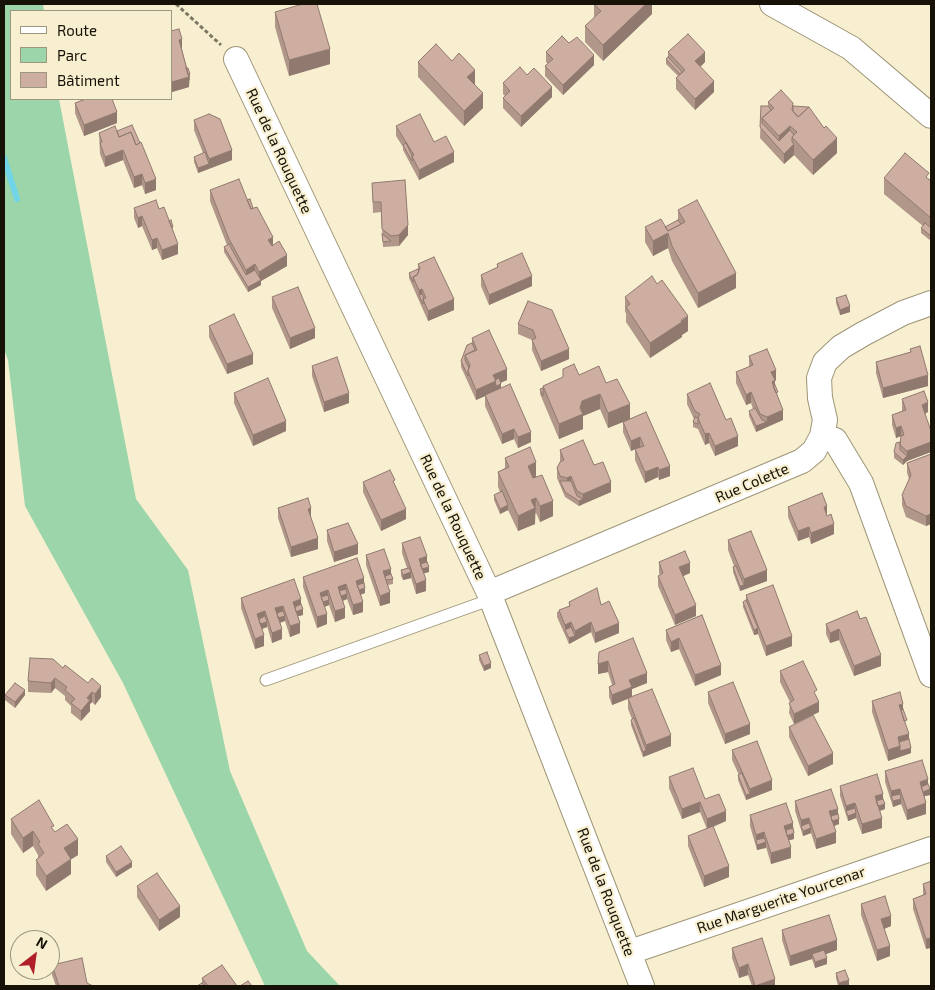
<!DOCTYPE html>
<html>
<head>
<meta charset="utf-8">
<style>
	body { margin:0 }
	#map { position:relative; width:935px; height:990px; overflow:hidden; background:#f8efd0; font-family:"Exo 2",sans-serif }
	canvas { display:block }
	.frame { position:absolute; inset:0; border:5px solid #161208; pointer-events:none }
	.legend { position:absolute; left:10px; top:10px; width:162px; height:90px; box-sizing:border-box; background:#f8efd0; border:1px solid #9e9780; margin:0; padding:6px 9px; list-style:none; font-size:15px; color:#161208 }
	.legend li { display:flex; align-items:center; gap:10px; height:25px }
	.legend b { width:25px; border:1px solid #9e9780 }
	.north { position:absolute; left:10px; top:930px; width:50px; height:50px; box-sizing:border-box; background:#f8efd0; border:1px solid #9e9780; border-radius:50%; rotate:30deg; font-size:14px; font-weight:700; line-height:20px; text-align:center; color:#161208 }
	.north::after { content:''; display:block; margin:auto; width:18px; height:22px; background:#b11f29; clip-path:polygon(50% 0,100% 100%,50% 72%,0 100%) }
</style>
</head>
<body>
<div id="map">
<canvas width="935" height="990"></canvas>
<div class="frame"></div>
<ul class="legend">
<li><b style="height:6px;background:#fff"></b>Route</li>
<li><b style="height:14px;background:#9bd5a9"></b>Parc</li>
<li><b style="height:14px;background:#ceaea0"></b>Bâtiment</li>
</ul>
<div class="north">N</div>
</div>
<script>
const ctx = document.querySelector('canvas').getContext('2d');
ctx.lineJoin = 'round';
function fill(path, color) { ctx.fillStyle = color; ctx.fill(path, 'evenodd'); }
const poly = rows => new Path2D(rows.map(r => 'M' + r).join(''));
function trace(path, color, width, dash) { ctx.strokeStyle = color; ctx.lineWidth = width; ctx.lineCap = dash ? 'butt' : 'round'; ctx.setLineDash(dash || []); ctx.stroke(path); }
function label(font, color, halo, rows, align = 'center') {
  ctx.font = font + ' "Exo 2",sans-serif'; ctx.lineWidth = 4.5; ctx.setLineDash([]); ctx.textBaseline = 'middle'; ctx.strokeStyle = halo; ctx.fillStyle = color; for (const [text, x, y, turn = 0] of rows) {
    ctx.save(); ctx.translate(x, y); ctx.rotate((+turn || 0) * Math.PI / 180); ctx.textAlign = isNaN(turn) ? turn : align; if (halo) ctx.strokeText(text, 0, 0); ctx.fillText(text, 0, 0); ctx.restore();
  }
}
fill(poly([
	[4,4,43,4,44,11,11,11,11,99,59,99,136,499,188,570,230,771,307,951,340,986,265,986,123,683,25,506,8,360,4,349]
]), '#9bd5a9');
trace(poly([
	[4,158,17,199]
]), '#71d5e7', 6);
const lane = poly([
	[266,680,492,599]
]);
const street = poly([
	[772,4,851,48,931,116],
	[236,59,489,593,642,986],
	[822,436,835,440,861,483,931,675],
	[489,593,802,461,814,451,822,436,825,420,820,398,819,378,825,362,841,347,863,334,903,313,931,303],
	[630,952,931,849]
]);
trace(lane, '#9e9578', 13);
trace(street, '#9e9578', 26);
trace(poly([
	[176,4,221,45]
]), '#7d7763', 3, [4, 2.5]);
trace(lane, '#fff', 11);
trace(street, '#fff', 24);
fill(poly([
	[594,4,652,4,652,14,603,61,585,42,585,26,594,18],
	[275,12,330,64,289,76,275,27],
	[171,31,182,49,190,80,189,80,189,87,172,92,171,87],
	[569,43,594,65,563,95,545,76,545,66,548,64,546,62,546,52],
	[668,52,705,62,700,67,714,92,695,110,676,89,676,78,678,76,666,64,666,59,668,57],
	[452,61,475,85,483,108,464,126,418,77,418,62],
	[527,75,552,97,521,127,503,108,503,98,505,96,503,94,503,83],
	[82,99,112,99,117,123,84,136,75,113,75,103,82,100],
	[768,102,793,106,837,153,813,175,794,155,784,164,760,138,761,106,768,106],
	[194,120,232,160,198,173,194,162,194,157,203,153,194,130],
	[396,126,434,142,454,162,419,180,403,150,403,147,396,136],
	[117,131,156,190,145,194,142,185,134,188,123,160,105,167,100,154,99,133],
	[884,178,929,179,931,181,931,241,921,233,921,228,923,226,884,194],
	[372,183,408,235,399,246,383,247,381,212,373,213],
	[210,190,247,200,253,208,273,245,287,266,261,281,261,285,248,292,224,252,224,247,227,245,210,201],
	[134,208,159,209,173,232,178,254,162,260,157,248,152,250,142,226,138,228,134,218],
	[678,210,736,288,698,308,672,261,668,248,653,256,645,242,645,227,665,227,678,220],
	[418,264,454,310,428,321,409,278,409,273,418,269],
	[497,264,532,286,489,305,481,286,481,275,497,268],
	[272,297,315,338,290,349,272,308],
	[625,297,688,331,682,335,682,337,650,358,626,322,626,313,625,312],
	[836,298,850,312,840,315,836,303],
	[528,301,569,359,541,371,532,350,532,340,518,334,518,324],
	[209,326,253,364,227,374,209,337],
	[472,338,507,380,501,382,501,388,531,442,518,448,514,439,502,444,485,406,485,396,476,400,461,367,461,361,472,343],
	[910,349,928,386,883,398,876,373,876,362,910,352],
	[749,356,776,380,775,381,775,385,783,420,756,432,749,416,749,411,753,409,751,403,746,405,736,383,736,372,749,367],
	[312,366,349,403,324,412,312,376],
	[579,375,606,383,670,476,659,480,658,477,645,483,635,460,635,449,640,447,631,451,623,432,623,422,608,428,600,409,583,416,583,429,559,439,540,394,540,389,543,388,543,386],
	[234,393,286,431,253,446,234,403],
	[687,394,726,420,738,446,715,456,709,443,705,445,698,429,693,427,693,422,694,419,687,404],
	[902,399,928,412,925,414,931,452,907,461,903,465,894,458,894,452,900,442,901,437,901,436,896,438,892,425,892,415,902,411],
	[560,450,594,465,611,492,579,506,565,497,557,478,557,468,560,462],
	[931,454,931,524,926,526,906,517,902,505,902,495,909,479,907,473,907,463],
	[505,458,536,477,553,516,540,522,536,513,535,514,535,524,518,531,508,510,500,514,494,500,494,495,500,492,498,487,498,472,505,468],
	[363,482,395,485,406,519,381,531,363,492],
	[788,507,827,516,834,534,811,544,809,537,798,541,788,517],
	[278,508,311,518,318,549,291,557,278,518],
	[327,530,358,554,334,562,327,541],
	[728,540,767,581,740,591,733,572,733,567,734,566,728,550],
	[402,543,427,562,429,572,424,573,426,591,416,594,411,578,403,580,401,576,401,570,407,568,402,553],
	[366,555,391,574,393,579,393,584,388,585,390,603,380,606,366,565],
	[659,562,690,573,683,576,696,616,675,625,658,586,658,576,660,575,659,573],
	[303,577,364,583,365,593,360,595,363,612,353,615,347,599,343,601,345,618,335,622,329,605,324,607,327,624,317,628,303,587],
	[746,595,792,646,766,656,758,634,754,635,743,607,743,602,746,600],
	[241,598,301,604,303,615,298,616,300,633,290,637,285,621,280,622,282,639,272,643,267,626,267,627,262,629,264,646,255,649,241,608],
	[569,602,601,604,619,633,595,643,591,632,569,644,557,617,557,612,569,606],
	[857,611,881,666,854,676,839,640,830,643,826,634,826,624],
	[702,615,721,675,695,686,679,649,671,652,666,640,666,630],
	[599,652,647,683,632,689,632,697,671,746,643,757,631,725,631,720,632,719,628,709,628,699,612,705,609,697,609,687,612,685,608,672,598,674],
	[479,655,491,668,484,671,479,660],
	[63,668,101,697,95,705,92,702,90,704,90,711,81,721,71,713,71,706,65,700,65,696,55,688,51,693,28,692,28,681],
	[780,671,817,697,819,712,794,724,789,713,790,702,780,682],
	[708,692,750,734,725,744,708,703],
	[5,695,25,695,15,708,5,700],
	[872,701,903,709,911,753,888,761,872,712],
	[789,727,833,764,808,776,789,737],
	[732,750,772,790,746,800,738,780,738,775,739,775,732,760],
	[885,771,928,784,930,795,924,796,926,814,907,820,901,804,893,807,885,782],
	[669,777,705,799,726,821,713,827,729,877,704,887,688,846,688,836,707,829,700,812,682,819,669,788],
	[840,786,883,799,885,809,880,811,882,828,862,834,856,818,848,821,840,796],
	[795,801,838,814,839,824,834,826,836,843,816,849,811,833,803,836,795,811],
	[750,815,793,828,794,839,789,840,791,858,771,864,766,847,757,850,750,826],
	[11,819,54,832,78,855,71,859,71,874,46,891,36,875,36,860,38,858,38,855,33,846,23,853,11,834],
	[106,856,132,867,116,877,106,862],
	[931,881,926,949,913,909,913,899,923,895,923,884],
	[137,886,180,917,159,931,137,897],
	[861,904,891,926,884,929,890,956,877,961,861,915],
	[782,930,837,950,826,954,827,964,815,968,812,959,790,966,782,940],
	[732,948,775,986,752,986,748,975,739,978,732,958],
	[52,965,87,983,93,986,56,986,52,975],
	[836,973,849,985,844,986,838,986,836,978],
	[202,978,237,986,197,986,202,983]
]), '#b1968a');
fill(poly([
	[646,4,652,4,652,14,603,61,603,45],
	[182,39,182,49,179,50,179,40],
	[330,49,330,64,289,76,289,60],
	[705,52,705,62,698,69,695,61],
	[594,55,594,65,563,95,563,85],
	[475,70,475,85,467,77],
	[190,74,189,87,172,92,172,82],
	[714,81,714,92,695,110,695,99],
	[552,87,552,97,521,127,521,116],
	[483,93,483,108,464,126,464,111],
	[117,112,117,123,84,136,84,125],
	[790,126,790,141,779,147,779,136],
	[837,138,837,153,813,175,813,160],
	[794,144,794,155,784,164,784,154],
	[123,150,123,160,105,167,105,157],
	[232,150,232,160,198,173,198,168,209,164,209,159],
	[454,152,454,162,419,180,419,170],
	[142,174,142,185,134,188,134,177],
	[156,179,156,190,145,194,145,183],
	[142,216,142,226,138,228,138,218],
	[408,225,408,235,399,246,399,235],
	[668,233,668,248,653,256,653,241],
	[273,237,273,247,268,240],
	[157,238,157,248,152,250,152,240],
	[178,244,178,254,162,260,162,250],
	[287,255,287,266,261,281,261,285,248,292,248,287,259,280,259,272],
	[255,264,255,275,246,280,246,270],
	[736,273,736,288,698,308,698,293],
	[532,276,532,286,489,305,489,295],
	[422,289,422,299,419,295,419,301,419,290],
	[454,299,454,310,428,321,428,311],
	[850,306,850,312,840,315,840,310],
	[688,316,688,331,682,335,682,337,650,358,650,343],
	[315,328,315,338,290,349,290,338],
	[569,349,569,359,541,371,541,361],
	[253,354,253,364,227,374,227,364],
	[507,369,507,380,496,385,501,384,501,389,476,400,476,390,493,375],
	[776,370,776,380,775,381,775,391,772,387,771,372],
	[928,375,928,386,883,398,883,388],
	[751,392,751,403,746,405,746,395],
	[349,393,349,403,324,412,324,402],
	[600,394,600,409,583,416,583,429,559,439,559,424,580,408,582,401],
	[928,402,928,412,922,415,922,405],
	[630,404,630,419,608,428,608,413],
	[783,410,783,420,767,427,767,417],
	[286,421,286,431,253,446,253,435],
	[767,422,767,427,756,432,756,426],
	[901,426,901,436,896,438,896,428],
	[514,429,514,439,502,444,502,434],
	[531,432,531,442,518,448,518,437],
	[709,433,709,443,705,445,705,434],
	[738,436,738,446,715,456,715,446],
	[640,437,640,447,631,451,631,441],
	[931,442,931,452,907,461,907,451],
	[907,456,907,461,903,465,903,460],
	[536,462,536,477,528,481,528,466],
	[670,466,670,476,659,480,659,470],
	[658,467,658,477,645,483,645,472],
	[571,476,571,487,567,488,567,478],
	[611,482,611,492,583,504,583,494],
	[536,498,535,524,518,531,518,516,531,500],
	[583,499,583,504,579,506,579,501],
	[553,501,553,516,540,522,540,506],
	[508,505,508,510,500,514,500,509],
	[827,506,827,516,824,507],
	[311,508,311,519,308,509],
	[406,509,406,519,381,531,381,520],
	[931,514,931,524,926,526,926,516],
	[834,524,834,534,811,544,811,533],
	[809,527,809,537,798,541,798,531],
	[318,538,318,549,291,557,291,547],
	[358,544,358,554,334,562,334,552],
	[427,556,427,567,419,564,419,559],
	[690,563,690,573,679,578,679,567],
	[429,567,429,572,421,574,421,569],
	[391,569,391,579,384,580,383,571],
	[767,570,767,581,740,591,740,586,744,585,744,579],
	[411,572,411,578,403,580,403,575],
	[364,578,364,588,356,586,356,581],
	[426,580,426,591,416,594,416,584],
	[346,584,346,594,339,596,338,587],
	[365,588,365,593,357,596,357,591],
	[328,590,328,600,321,603,320,593],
	[390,592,390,603,380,606,380,596],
	[347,594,347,599,339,602,339,597],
	[301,599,301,610,295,612,293,602],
	[329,600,329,605,322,608,322,603],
	[363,602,363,612,353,615,353,605],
	[696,605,696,616,675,625,675,615],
	[283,606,283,616,275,613,275,608],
	[345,608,345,618,335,622,335,611],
	[303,609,303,615,295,617,295,612],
	[265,611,265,622,257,619,257,614],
	[327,614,327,624,317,628,317,617],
	[285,616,285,621,277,624,277,618],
	[267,622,267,627,259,630,259,624],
	[571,622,571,632,565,630,565,625],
	[591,622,591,632,569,644,569,638,575,636,575,631],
	[300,623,300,633,290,637,290,626],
	[619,623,619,633,595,643,595,633],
	[758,628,758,634,754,635,754,630],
	[282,629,282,639,272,643,272,633],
	[839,629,839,640,830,643,830,633],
	[264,635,264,646,255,649,255,639],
	[792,636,792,646,766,656,766,646],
	[679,638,679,649,671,652,671,642],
	[881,655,881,666,854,676,854,666],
	[608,661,608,672,598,674,598,664],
	[491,663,491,668,484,671,484,666],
	[721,665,721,675,695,686,695,675],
	[647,673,647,683,632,689,632,697,612,705,612,695,629,680],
	[55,678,55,688,51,693,51,683],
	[101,686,101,697,95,705,95,694],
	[25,690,25,695,15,708,15,702],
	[92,692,92,702,90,704,90,711,81,721,81,711,87,698],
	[819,702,819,712,794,724,794,714],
	[903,704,903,714,899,710,899,705],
	[750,724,750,734,725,744,725,734],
	[909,734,909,744,911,748,911,753,888,761,888,750,898,737],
	[671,735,671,746,643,757,643,752,646,750,646,745],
	[833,753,833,764,808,776,808,766],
	[928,779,928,790,920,787,920,782],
	[772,780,772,790,746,800,746,795,750,794,750,789],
	[900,789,900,799,891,796,891,791],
	[930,789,930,795,921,797,921,792],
	[883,794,883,804,876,806,875,796],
	[901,799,901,804,893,807,893,801],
	[700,802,700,812,682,819,682,809],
	[855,803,855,813,846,811,846,816,846,806],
	[926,803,926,814,907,820,907,810],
	[885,804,885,809,876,812,876,807],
	[838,809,838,819,829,816,829,811],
	[726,811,726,821,707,829,707,819],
	[856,813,856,818,848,821,848,816],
	[809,818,809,828,801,826,801,820],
	[882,818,882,828,862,834,862,824],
	[839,819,839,824,831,827,831,821],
	[793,823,793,833,786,836,784,826],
	[811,828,811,833,803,836,803,831],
	[33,831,33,846,23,853,23,838],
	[764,832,764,843,756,840,756,845,756,835],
	[836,832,836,843,816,849,816,839],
	[794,833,794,839,786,841,786,836],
	[78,839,78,855,64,864,64,848],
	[766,842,766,848,757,850,757,845],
	[791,847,791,858,771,864,771,853],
	[71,859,71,874,46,891,46,876],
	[132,862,132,867,116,877,116,872],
	[729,866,729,877,704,887,704,876],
	[180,906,180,917,159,931,159,920],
	[891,916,891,926,881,930,881,919],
	[931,938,931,948,926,949,926,939],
	[837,940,837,950,813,959,812,954,812,959,790,966,790,956],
	[890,946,890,956,877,961,877,950],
	[827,958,827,964,815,968,815,962],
	[748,964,748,975,739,978,739,968],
	[775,979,775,986,755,986],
	[849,980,849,985,844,986,839,986,839,983]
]), '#907a70');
const building = poly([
	[303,4,317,4,330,49,289,60,275,12,303,4],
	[594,4,646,4,603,45,585,26,601,11,594,4],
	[179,29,182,39,179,40,189,77,172,82,171,77,171,31,179,29],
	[688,34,705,52,695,61,714,81,695,99,676,78,685,70,668,52,688,34],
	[562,36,569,43,577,37,594,55,563,85,545,66,553,59,546,52,562,36],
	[436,44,452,61,459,53,475,70,467,77,483,93,464,111,418,62,436,44],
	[668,57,682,72,680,74,666,59,668,57],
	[520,67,527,75,534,68,552,87,521,116,503,98,510,91,503,83,520,67],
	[186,68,188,68,190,74,188,75,186,68],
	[781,90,793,103,792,110,798,117,809,107,824,128,826,126,837,138,813,160,792,137,797,132,790,126,779,136,762,118,774,108,768,102,781,90],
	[86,99,112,99,117,112,84,125,75,103,86,99],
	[761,106,768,106,771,110,762,118,762,123,779,141,790,130,794,135,792,137,792,142,794,144,784,154,760,127,761,106],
	[793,106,809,107,798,117,793,111,793,106],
	[209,114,220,119,232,150,209,159,194,120,209,114],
	[420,114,434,142,446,136,454,152,419,170,412,156,414,155,396,126,420,114],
	[132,125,140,143,136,145,131,132,119,137,117,131,132,125],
	[115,126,119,137,131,132,136,145,141,142,156,179,145,183,142,174,134,177,123,150,105,157,100,143,102,142,99,133,115,126],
	[406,143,412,156,412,161,403,145,406,143],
	[205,152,209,164,198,168,194,157,205,152],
	[905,153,929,173,926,177,931,181,931,218,884,178,905,153],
	[239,179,251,209,257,207,273,237,268,240,272,246,279,241,287,255,259,272,255,264,246,270,229,239,210,190,239,179],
	[405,180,408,225,399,235,391,236,382,229,381,202,373,202,372,183,405,180],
	[250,199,253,208,251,209,247,200,250,199],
	[156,200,159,209,164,207,178,244,162,250,157,238,152,240,142,216,138,218,134,208,156,200],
	[697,200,736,273,698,293,672,246,668,233,653,241,645,227,661,219,668,231,685,222,678,210,697,200],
	[171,220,173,227,172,228,169,221,171,220],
	[678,220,681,224,668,231,665,227,678,220],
	[925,223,931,228,931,236,921,228,925,223],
	[382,234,391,241,383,242,382,234],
	[229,244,246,275,255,270,261,280,248,287,224,247,229,244],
	[522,253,532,276,489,295,481,275,498,267,497,264,522,253],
	[434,257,454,299,428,311,423,299,426,298,422,289,419,290,413,277,417,275,420,268,418,264,434,257],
	[418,269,419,271,417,275,413,277,413,282,409,273,418,269],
	[652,276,657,284,662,280,688,316,681,320,682,322,650,343,626,307,630,304,625,297,652,276],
	[298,287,315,328,290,338,272,297,298,287],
	[422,294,424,299,423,299,423,304,419,295,422,294],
	[846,295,850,306,840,310,836,298,846,295],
	[528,301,552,310,569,349,541,361,532,340,536,338,533,330,518,324,528,301],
	[234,314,253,354,227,364,209,326,234,314],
	[489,330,507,369,493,375,496,381,476,390,468,371,470,365,465,355,477,350,472,338,489,330],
	[472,343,475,350,465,355,465,360,469,368,468,371,468,376,461,361,467,345,472,343],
	[920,346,928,375,883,388,876,362,911,352,910,349,920,346],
	[767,349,776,370,771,372,775,380,772,382,783,410,767,417,760,414,751,392,746,395,736,372,753,365,749,356,767,349],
	[337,357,349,393,324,402,312,366,337,357],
	[574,364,579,375,599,366,606,383,617,379,630,404,608,413,600,394,582,401,580,408,583,414,559,424,543,386,563,377,563,369,574,364],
	[268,378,286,421,253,435,234,393,268,378],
	[499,378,501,384,496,386,495,380,499,378],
	[710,383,726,420,731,418,738,436,715,446,709,433,705,434,698,418,700,414,695,411,687,394,710,383],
	[510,384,531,432,518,437,514,429,502,434,485,395,510,384],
	[775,385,778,392,776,393,773,386,775,385],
	[543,388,543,396,540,389,543,388],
	[924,391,928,402,922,405,931,431,931,442,907,451,900,445,901,436,904,435,901,426,896,428,892,415,906,410,902,399,924,391],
	[755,408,762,420,767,422,756,426,749,411,755,408],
	[646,412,670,466,659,470,658,467,645,472,635,449,644,446,640,437,631,441,623,422,646,412],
	[695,417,698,418,698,424,693,422,695,417],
	[583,440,594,465,603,462,611,482,583,494,577,491,571,476,567,478,560,476,557,468,560,462,564,460,560,450,583,440],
	[900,442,900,450,907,456,903,460,894,452,896,443,900,442],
	[530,447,536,462,528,466,533,478,542,475,553,501,540,506,536,498,531,500,535,508,518,516,498,472,509,467,505,458,530,447],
	[931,454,931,514,926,516,906,506,902,495,911,475,907,463,931,454],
	[390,470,395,480,393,481,406,509,381,520,363,482,390,470],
	[560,481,571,481,577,496,583,499,579,501,565,492,560,481],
	[502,491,508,505,500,509,494,495,502,491],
	[822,493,827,506,824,507,827,516,831,514,834,524,811,533,809,527,798,531,788,507,822,493],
	[308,498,311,508,308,509,318,538,291,547,278,508,308,498],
	[348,523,358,544,334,552,327,530,348,523],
	[751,531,767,570,744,579,728,540,751,531],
	[420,537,427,556,419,559,426,580,416,584,402,543,420,537],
	[384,549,391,569,383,571,390,592,380,596,366,555,384,549],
	[685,551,690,563,679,567,696,605,675,615,658,576,663,573,659,562,685,551],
	[357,558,364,578,356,581,363,602,353,605,346,584,338,587,345,608,335,611,328,590,320,593,327,614,317,617,303,577,357,558],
	[427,562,429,567,422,569,420,564,427,562],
	[736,566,744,585,740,586,733,567,736,566],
	[409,568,411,572,403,575,401,570,409,568],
	[391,574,393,579,386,580,385,576,391,574],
	[294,579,301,599,293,602,300,623,290,626,283,606,275,608,282,629,272,633,265,611,257,614,264,635,255,639,241,598,294,579],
	[364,583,365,588,359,590,357,585,364,583],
	[773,585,792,636,766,646,746,595,773,585],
	[597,588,601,605,609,601,619,623,595,633,591,622,575,631,571,622,565,625,559,610,570,606,569,602,597,588],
	[346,589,347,594,341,596,339,591,346,589],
	[328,595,329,600,323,602,321,597,328,595],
	[746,600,758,628,754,630,743,602,746,600],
	[301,604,303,609,296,612,295,607,301,604],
	[283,611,285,616,278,618,277,613,283,611],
	[857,611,860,619,866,617,881,655,854,666,839,629,830,633,826,624,857,611],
	[702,615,721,665,695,675,679,638,671,642,666,630,702,615],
	[265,616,267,622,260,624,259,619,265,616],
	[571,627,575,636,569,638,565,630,571,627],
	[633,638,647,673,629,680,632,687,612,695,609,687,615,684,608,661,598,664,599,652,633,638],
	[487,652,491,663,484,666,479,655,487,652],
	[30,658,53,659,63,668,65,665,88,683,92,678,101,686,95,694,92,692,87,698,90,700,81,711,71,703,75,699,65,690,67,687,55,678,51,683,28,681,30,658],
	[803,661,817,690,814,692,819,702,794,714,789,703,794,700,780,671,803,661],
	[733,682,750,724,725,734,708,692,733,682],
	[15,683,25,690,15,702,5,695,15,683],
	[652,689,671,735,646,745,628,698,652,689],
	[900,692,903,704,899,705,909,734,898,737,900,746,888,750,872,701,900,692],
	[903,709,907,720,904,721,901,710,903,709],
	[813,715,833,753,808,766,789,727,813,715],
	[634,718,646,750,643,752,631,720,634,718],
	[909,739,911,748,900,751,900,746,899,742,909,739],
	[757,741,772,780,750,789,732,750,757,741],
	[922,760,928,779,920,782,926,803,907,810,900,789,891,791,885,771,922,760],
	[693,768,705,799,719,794,726,811,707,819,700,802,682,809,669,777,693,768],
	[742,773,750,794,746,795,738,775,742,773],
	[877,774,883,794,875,796,882,818,862,824,855,803,846,806,840,786,877,774],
	[928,784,930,789,923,792,921,787,928,784],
	[831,789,838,809,829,811,836,832,816,839,809,818,801,820,795,801,831,789],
	[900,794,901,799,893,801,891,796,900,794],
	[883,799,885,804,878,806,876,801,883,799],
	[39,800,54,826,51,827,55,832,67,824,78,839,64,848,71,859,46,876,36,860,44,853,38,844,40,842,33,831,23,838,11,819,39,800],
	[786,803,793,823,784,826,791,847,771,853,764,832,756,835,750,815,786,803],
	[855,808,856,813,848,816,846,811,855,808],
	[838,814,839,819,832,821,831,816,838,814],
	[809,823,811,828,803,831,801,826,809,823],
	[713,826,729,866,704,876,688,836,713,826],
	[793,828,794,833,787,836,786,830,793,828],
	[764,838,766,842,757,845,756,840,764,838],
	[121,846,132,862,116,872,106,856,121,846],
	[157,873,180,906,159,920,137,886,157,873],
	[931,881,931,938,926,939,913,899,926,894,923,884,931,881],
	[885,896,891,916,881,919,890,946,877,950,861,904,885,896],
	[829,915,837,940,790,956,782,930,829,915],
	[762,938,775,979,755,986,748,964,739,968,732,948,762,938],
	[824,950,827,958,815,962,812,954,824,950],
	[82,958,87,983,93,986,59,986,52,965,82,958],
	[222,965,237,986,208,986,202,978,222,965],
	[845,970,849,980,839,983,836,973,845,970],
	[248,981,252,986,240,986,248,981],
	[202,983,205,986,197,986,202,983]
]);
fill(building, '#ceaea0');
trace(building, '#907a70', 1);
label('15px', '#161208', '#f8efd0', [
	["Rue de la Rouquette",279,151,65],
	["Rue Colette",752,483,-23],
	["Rue de la Rouquette",453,517,65],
	["Rue de la Rouquette",606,892,69],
	["Rue Marguerite Yourcenar",781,900,-19]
]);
</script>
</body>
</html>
